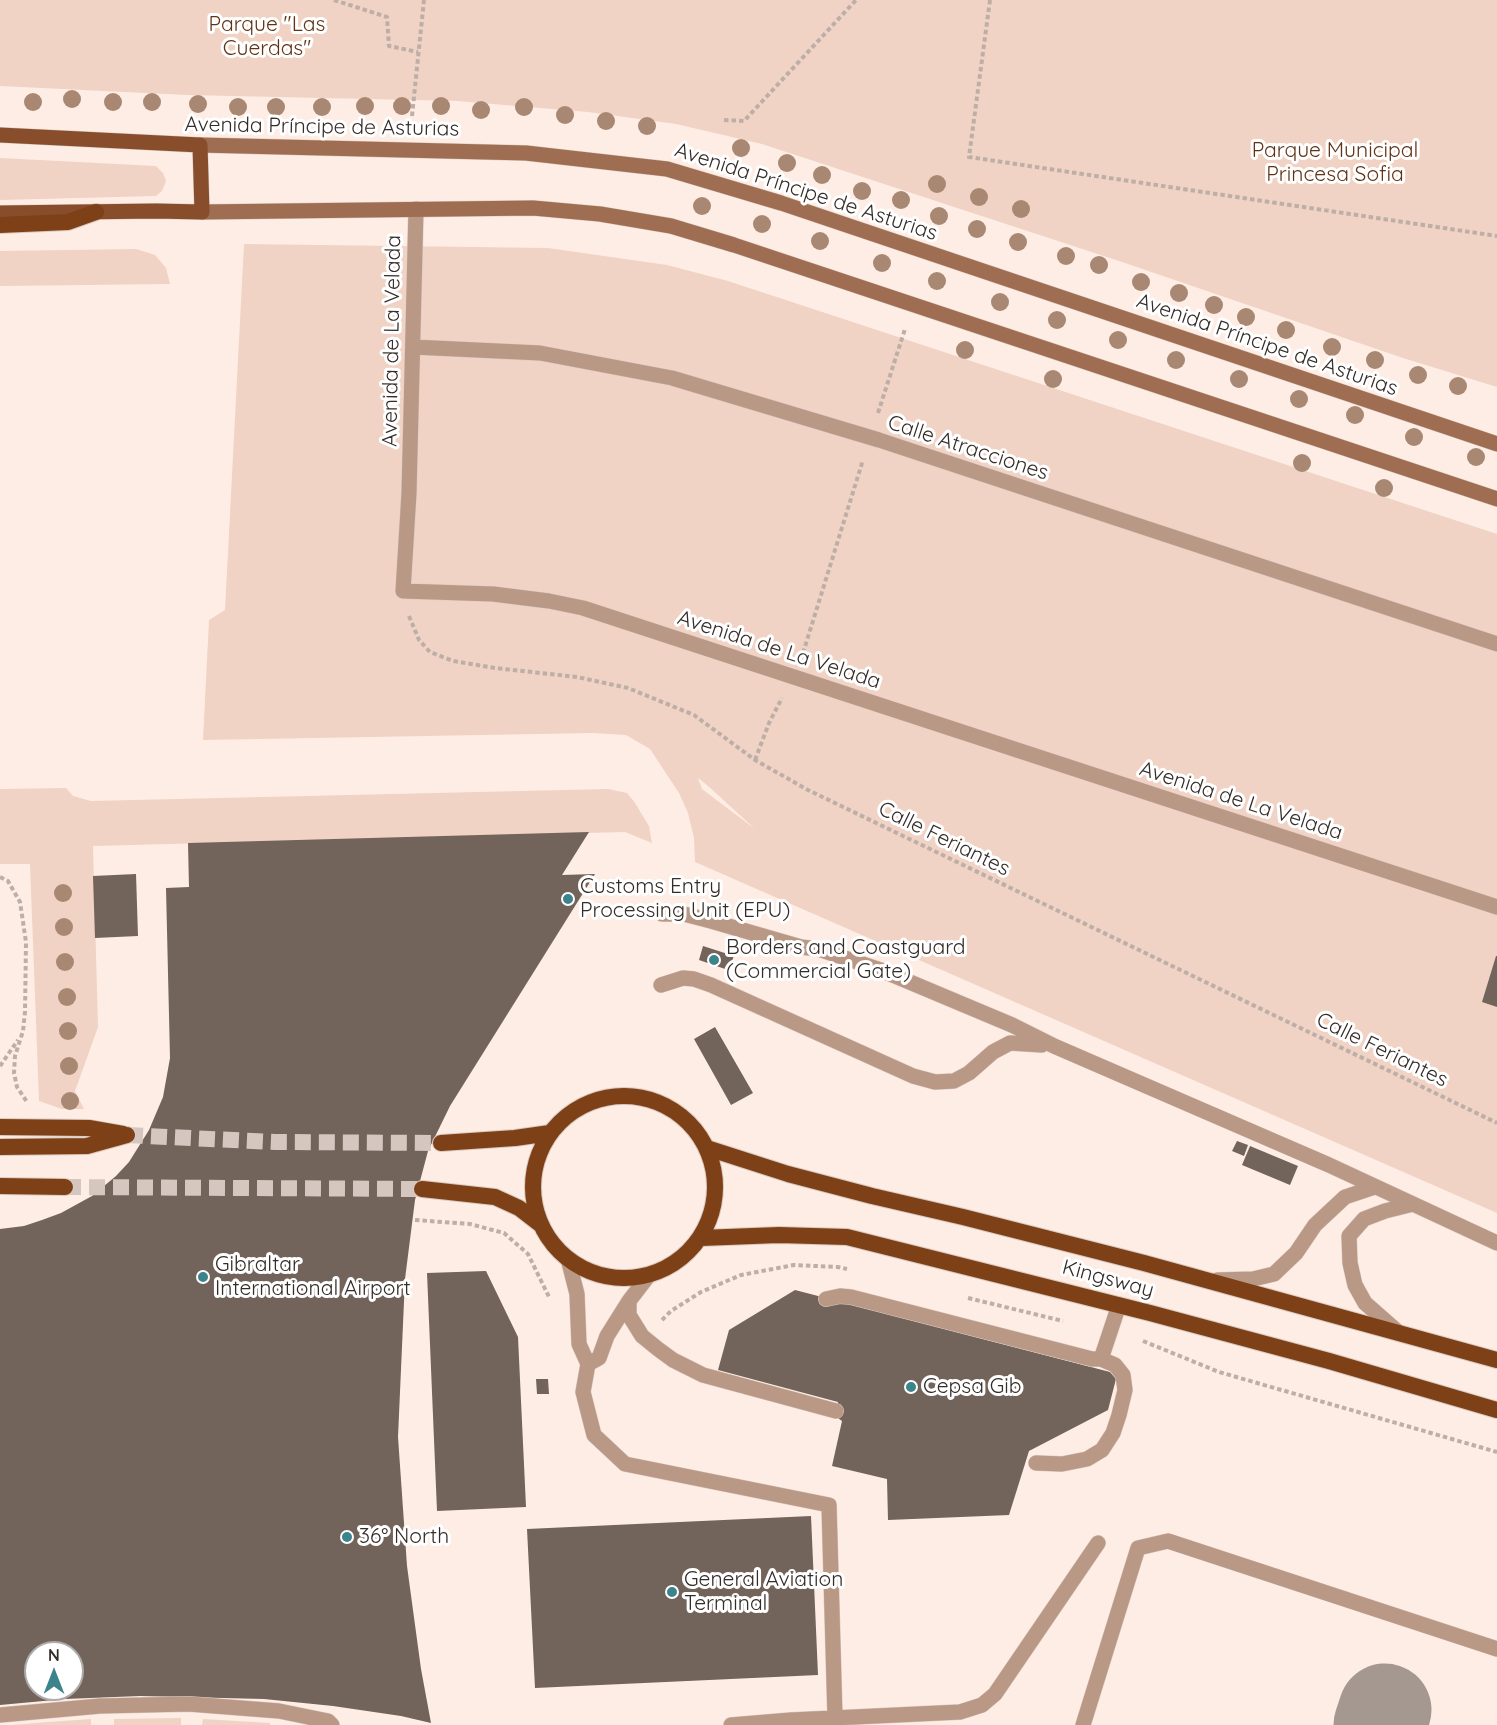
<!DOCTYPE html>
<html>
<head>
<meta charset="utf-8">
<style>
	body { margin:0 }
	#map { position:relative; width:1497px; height:1725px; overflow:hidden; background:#feede4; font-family:Quicksand,sans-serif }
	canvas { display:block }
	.north { position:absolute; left:24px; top:1641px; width:60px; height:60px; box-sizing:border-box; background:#fff; border:2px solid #adaba9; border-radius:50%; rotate:0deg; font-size:16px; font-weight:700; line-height:24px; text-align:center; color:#332c29 }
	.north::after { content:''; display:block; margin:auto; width:21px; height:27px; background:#3c838c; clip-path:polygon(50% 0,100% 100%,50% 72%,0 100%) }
</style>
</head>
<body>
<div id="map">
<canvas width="1497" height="1725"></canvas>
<div class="north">N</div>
</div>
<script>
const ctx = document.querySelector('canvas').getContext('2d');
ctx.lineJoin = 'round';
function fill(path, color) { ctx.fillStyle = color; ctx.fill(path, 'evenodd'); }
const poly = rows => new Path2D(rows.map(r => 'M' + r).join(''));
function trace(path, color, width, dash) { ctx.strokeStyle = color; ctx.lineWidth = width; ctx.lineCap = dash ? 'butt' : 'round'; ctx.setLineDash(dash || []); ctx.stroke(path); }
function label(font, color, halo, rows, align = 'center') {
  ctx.font = font + ' Quicksand,sans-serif'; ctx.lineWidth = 6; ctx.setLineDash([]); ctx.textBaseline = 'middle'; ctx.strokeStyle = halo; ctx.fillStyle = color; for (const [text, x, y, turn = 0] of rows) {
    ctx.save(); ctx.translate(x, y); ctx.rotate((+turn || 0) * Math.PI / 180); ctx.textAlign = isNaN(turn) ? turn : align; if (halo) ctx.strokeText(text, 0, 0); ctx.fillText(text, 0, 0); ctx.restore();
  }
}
fill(poly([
	[0,0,1497,0,1497,387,1403,358,1125,263,762,144,676,124,588,112,457,101,187,95,0,86],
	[0,158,156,166,163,173,166,181,162,191,156,196,0,200],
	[244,244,548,248,667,265,728,281,1497,534,1497,1213,695,862,694,838,688,813,679,793,650,749,626,735,593,733,203,740,209,620,225,610],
	[698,778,707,785,755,829,702,789],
	[136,249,155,255,166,268,170,284,0,286,0,251],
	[66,788,73,796,91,801,608,789,627,793,635,803,649,826,652,843,625,832,93,846,98,1027,75,1091,84,1109,62,1109,39,1101,30,864,0,864,0,789],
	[181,1718,181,1725,114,1725,114,1719],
	[91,1719,91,1725,12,1725,48,1722],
	[203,1719,270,1723,270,1725,202,1725]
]), '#f0d3c4');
trace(poly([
	[1380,1725,1385,1710]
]), '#a49891', 93);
fill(poly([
	[589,832,562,875,595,874,450,1106,428,1151,415,1200,405,1279,398,1437,407,1566,421,1669,431,1723,401,1716,333,1706,264,1699,140,1696,65,1699,0,1705,0,1229,24,1226,42,1220,61,1213,92,1196,116,1176,129,1162,149,1130,163,1097,170,1058,166,888,189,887,188,843],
	[36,1653,72,1653,72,1689,36,1689],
	[136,874,138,936,95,938,93,876],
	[703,946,734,956,728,970,699,960],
	[1496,956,1497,956,1497,1007,1482,1002],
	[715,1027,753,1093,731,1105,694,1039],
	[1237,1141,1248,1145,1244,1156,1232,1151],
	[1250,1146,1298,1166,1290,1185,1242,1165],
	[486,1271,518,1337,526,1507,437,1511,427,1273],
	[795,1290,1110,1372,1116,1379,1108,1410,1029,1451,1009,1515,888,1520,887,1479,832,1466,842,1421,835,1416,838,1402,718,1370,729,1330],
	[536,1379,548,1379,549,1394,537,1394],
	[811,1516,818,1675,535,1688,527,1529]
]), '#72635b');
trace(poly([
	[127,1135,275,1142,441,1143],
	[65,1187,422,1189]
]), '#d5c6bf', 16, [16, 8]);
const service = poly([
	[416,209,409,493,403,591,493,594,549,601,583,608,1497,907],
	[413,347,540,353,672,378,879,440,1497,644],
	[662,914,684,914,711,921,801,947,818,949,881,970,1012,1025,1054,1046,1329,1165,1497,1243],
	[661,985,683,978,694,979,711,985,913,1076,935,1082,954,1081,969,1073,993,1052,1010,1043,1042,1045],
	[568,1259,577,1294,579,1344,588,1364,583,1392,594,1435,625,1464,829,1505,835,1718],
	[649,1275,629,1301,629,1315,642,1336,658,1349,673,1360,703,1375,836,1411],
	[1217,1280,1253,1279,1274,1274,1296,1253,1315,1225,1345,1197,1375,1187],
	[826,1299,840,1296,851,1297,1092,1359,1101,1359,1119,1305],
	[1398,1332,1365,1303,1355,1285,1350,1263,1349,1236,1364,1219,1385,1211,1413,1204],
	[588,1364,599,1358,607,1336,629,1301],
	[1036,1463,1062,1464,1087,1459,1102,1450,1113,1433,1119,1415,1125,1390,1123,1375,1115,1365,1101,1359],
	[0,1715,100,1706,189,1704,279,1711,328,1721,332,1725],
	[731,1725,791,1720,960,1712,982,1705,995,1694,1098,1543],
	[1083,1725,1138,1548,1168,1541,1497,1649]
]);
const secondary = poly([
	[200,145,526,153,667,169,781,203,1497,444],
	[202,212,533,208,600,214,671,226,734,245,1497,499]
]);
const primary = poly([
	[0,135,200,145,202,212,156,211,0,213]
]);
const trunk = poly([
	[0,225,68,222,96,212],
	'533 1187a91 91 0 1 1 182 0a91 91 0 1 1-182 0Z',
	[0,1127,89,1128,123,1134],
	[441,1143,515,1138,550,1133],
	[0,1147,87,1146,127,1135],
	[707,1148,788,1174,872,1196,963,1217,1144,1263,1497,1360],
	[0,1186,65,1187],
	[422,1189,495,1197,519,1208,541,1225],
	[701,1238,779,1235,847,1237,1150,1313,1329,1361,1497,1410]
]);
trace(service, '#d9cac2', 16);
trace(secondary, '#d9cac2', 16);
trace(primary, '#d9cac2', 16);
trace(trunk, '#d9cac2', 18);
trace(poly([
	[334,0,387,17,389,46,418,52],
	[990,0,969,157,1497,236],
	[412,116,424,0],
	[724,120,744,121,856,0],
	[878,413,905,329],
	[409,616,419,640,430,652,453,661,495,668,577,677,628,688,694,715,755,760,808,790,1497,1123],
	[803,653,863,460],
	[755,760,769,723,782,698],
	[0,877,8,881,20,902,26,942,25,1012,23,1031,15,1056,14,1073,17,1087,27,1102],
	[0,1066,18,1040],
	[415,1220,470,1224,504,1233,528,1254,549,1297],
	[968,1298,1063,1321],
	[662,1320,671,1311,701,1292,741,1275,794,1265,838,1267,847,1269],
	[1143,1341,1219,1372,1497,1452]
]), '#bdafa8', 4, [4.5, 3]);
trace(service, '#ba9886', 15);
trace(secondary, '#9e6d52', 15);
trace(primary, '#884e2c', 15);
trace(trunk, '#7e4016', 16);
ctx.fillStyle = '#a88773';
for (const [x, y] of [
	[72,99],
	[33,102],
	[113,102],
	[152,102],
	[198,104],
	[365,106],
	[402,106],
	[441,106],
	[238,107],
	[276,107],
	[322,107],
	[524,107],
	[481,110],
	[565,115],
	[606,121],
	[647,126],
	[741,148],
	[787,163],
	[822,175],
	[937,184],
	[862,191],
	[979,197],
	[901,200],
	[702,206],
	[1021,209],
	[939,216],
	[762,224],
	[977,229],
	[820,241],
	[1018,242],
	[1066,256],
	[882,263],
	[1099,265],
	[937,281],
	[1141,282],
	[1179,293],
	[1000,302],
	[1214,305],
	[1246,317],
	[1057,320],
	[1286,330],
	[1118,340],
	[1332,347],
	[965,350],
	[1176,360],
	[1375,360],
	[1418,375],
	[1053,379],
	[1239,379],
	[1458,386],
	[1299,399],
	[1355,415],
	[1414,437],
	[1476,457],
	[1302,463],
	[1384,488],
	[63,893],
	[64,927],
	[65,962],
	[67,997],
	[68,1031],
	[69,1066],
	[70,1101]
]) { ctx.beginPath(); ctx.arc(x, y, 9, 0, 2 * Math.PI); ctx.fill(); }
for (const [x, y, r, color] of [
	[568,899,6,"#3c838c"],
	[714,960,6,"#3c838c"],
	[203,1277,6,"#3c838c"],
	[911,1387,6,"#3c838c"],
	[347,1537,6,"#3c838c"],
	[672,1592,6,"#3c838c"]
]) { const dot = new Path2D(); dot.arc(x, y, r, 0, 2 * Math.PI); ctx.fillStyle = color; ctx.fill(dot); trace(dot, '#fff', 2); }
label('21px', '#613316', '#fff', [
	["Parque \"Las",267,25],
	["Cuerdas\"",267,49],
	["Parque Municipal",1335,151],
	["Princesa Sofia",1335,175]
]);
label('21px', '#332c29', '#fff', [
	["Avenida Príncipe de Asturias",322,127,1],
	["Avenida Príncipe de Asturias",806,192,18],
	["Avenida de La Velada",392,341,-89],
	["Avenida Príncipe de Asturias",1267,345,19],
	["Calle Atracciones",968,448,18],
	["Avenida de La Velada",779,650,18],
	["Avenida de La Velada",1241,801,18],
	["Calle Feriantes",944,839,26],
	["Calle Feriantes",1382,1050,26],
	["Kingsway",1108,1279,15]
]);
label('21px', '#332c29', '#fff', [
	["Customs Entry",580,887],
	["Processing Unit (EPU)",580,911],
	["Borders and Coastguard",726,948],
	["(Commercial Gate)",726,972],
	["Gibraltar",215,1265],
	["International Airport",215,1289],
	["Cepsa Gib",923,1387],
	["36° North",359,1537],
	["General Aviation",684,1580],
	["Terminal",684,1604]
], 'left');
</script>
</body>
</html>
